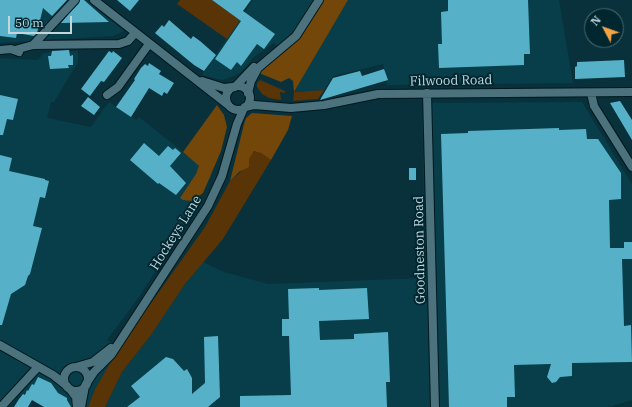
<!DOCTYPE html>
<html>
<head>
<meta charset="utf-8">
<style>
	body { margin:0 }
	#map { position:relative; width:632px; height:407px; overflow:hidden; background:#08313b; font-family:"IBM Plex Serif",serif }
	canvas { display:block }
	.north { position:absolute; left:584px; top:8px; width:40px; height:40px; box-sizing:border-box; background:#002730; border:1px solid #4e6d75; border-radius:50%; rotate:311deg; font-size:11px; font-weight:700; line-height:16px; text-align:center; color:#c2d6dc }
	.north::after { content:''; display:block; margin:auto; width:14px; height:18px; background:#f5a345; clip-path:polygon(50% 0,100% 100%,50% 72%,0 100%) }
	.scale { position:absolute; left:8px; top:16px; width:64px; height:18px; box-sizing:border-box; border:2px solid #c2d6dc; border-top:0; padding-left:5px; font-size:12px; line-height:14px; white-space:nowrap; color:#c2d6dc; -webkit-text-stroke:3px #002730; paint-order:stroke }
</style>
</head>
<body>
<div id="map">
<canvas width="632" height="407"></canvas>
<div class="north">N</div>
<div class="scale">50 m</div>
</div>
<script>
const ctx = document.querySelector('canvas').getContext('2d');
ctx.lineJoin = 'round';
function fill(path, color) { ctx.fillStyle = color; ctx.fill(path, 'evenodd'); }
const poly = rows => new Path2D(rows.map(r => 'M' + r).join(''));
function trace(path, color, width, dash) { ctx.strokeStyle = color; ctx.lineWidth = width; ctx.lineCap = dash ? 'butt' : 'round'; ctx.setLineDash(dash || []); ctx.stroke(path); }
function label(font, color, halo, rows, align = 'center') {
  ctx.font = font + ' "IBM Plex Serif",serif'; ctx.lineWidth = 4; ctx.setLineDash([]); ctx.textBaseline = 'middle'; ctx.strokeStyle = halo; ctx.fillStyle = color; for (const [text, x, y, turn = 0] of rows) {
    ctx.save(); ctx.translate(x, y); ctx.rotate((+turn || 0) * Math.PI / 180); ctx.textAlign = isNaN(turn) ? turn : align; if (halo) ctx.strokeText(text, 0, 0); ctx.fillText(text, 0, 0); ctx.restore();
  }
}
fill(poly([
	[0,0,86,0,124,31,113,36,0,43],
	[253,0,324,0,298,40,281,52,274,43,254,57,241,72,234,76,222,80,202,75],
	[348,0,559,0,573,83,387,85,383,64,333,76,324,90,294,92],
	[78,51,78,62,54,102,51,102,47,118,91,127,109,102,136,120,139,117,212,175,175,241,139,297,107,340,119,348,95,389,88,407,44,407,21,394,9,407,0,407,0,58,38,60,44,53],
	[582,102,632,184,632,400,609,407,105,407,122,372,151,335,185,284,203,262,224,272,268,284,425,278,422,103]
]), '#083e4a');
fill(poly([
	[180,0,212,0,240,20,227,39,177,4],
	[260,80,285,91,285,93,280,92,281,100,269,98,262,94,257,87,257,83],
	[324,90,318,99,293,101,294,92],
	[257,150,271,160,223,239,185,284,151,335,122,372,105,407,88,407,95,389,119,348,205,227,230,181,243,170,252,153]
]), '#583406');
fill(poly([
	[324,0,348,0,294,92,293,81,289,78,281,82,259,73,281,52,298,40],
	[217,105,224,115,227,127,221,151,203,193,192,201,183,200,180,198,196,174,199,166,183,152],
	[252,113,292,116,288,130,271,160,261,153,254,151,249,159,249,167,239,172,230,181,244,124,246,118]
]), '#734609');
fill(poly([
	[0,0,67,0,52,16,43,8,37,33,34,36,17,33,16,38,0,36],
	[80,0,84,0,109,22,61,23],
	[117,0,139,0,130,11],
	[212,0,251,0,243,11,275,34,264,49,257,44,241,66,237,62,231,70,215,59,241,21],
	[448,0,528,0,530,54,524,54,524,65,439,68,438,44,442,44,441,12,448,11],
	[169,20,191,39,193,36,200,41,216,55,204,71,194,65,155,33,162,25,164,27],
	[69,50,70,56,73,55,73,65,68,65,69,68,50,69,48,56,51,56,52,51],
	[109,51,112,53,113,51,122,58,104,82,101,81,90,96,81,89],
	[624,60,625,77,575,79,575,67,577,66,577,62],
	[149,63,161,71,159,74,174,83,167,94,164,92,162,96,149,88,131,117,116,107,135,80,134,79,141,68,145,64,148,66],
	[384,69,388,80,320,100,333,78,360,71,362,76],
	[0,95,18,99,13,120,7,119,3,135,0,135],
	[88,97,100,107,94,115,81,106],
	[620,101,632,120,632,140,610,103],
	[559,128,559,130,586,129,587,139,598,139,621,173,621,199,609,200,610,248,624,248,624,242,632,242,632,259,622,259,624,326,631,325,632,362,572,363,572,376,560,377,556,382,552,383,547,377,551,364,514,365,515,397,507,397,507,407,449,407,441,134,468,133,468,131],
	[144,143,159,156,168,146,173,150,175,148,181,153,170,166,186,183,176,195,159,183,158,184,130,160],
	[0,155,12,158,9,171,45,179,45,180,49,181,45,198,40,197,33,226,42,228,30,274,28,276,25,285,11,294,2,325,0,325],
	[409,168,416,168,416,180,409,180],
	[319,288,319,290,367,288,369,319,319,321,320,340,354,339,354,334,388,332,390,382,386,382,387,407,240,407,240,396,291,395,289,336,282,336,282,319,289,319,288,289],
	[218,336,220,397,208,407,127,407,140,397,131,386,166,357,173,359,184,371,187,369,192,378,192,394,205,383,204,337],
	[38,377,51,383,58,393,67,398,67,400,71,407,44,407,32,400,28,407,14,407,19,399,23,394,25,395,27,390,28,391,32,384,34,385]
]), '#56b1c8');
const street = poly([
	[94,0,227,104],
	[33,45,75,0],
	[0,50,11,49,19,52],
	[15,50,33,45,119,44,128,41,135,33],
	[202,81,224,88,233,87],
	'226 98a12 12 0 1 1 24 0a12 12 0 1 1-24 0Z',
	[235,87,254,67],
	[248,93,251,81,258,68,296,36,319,0],
	[427,93,435,407],
	[591,93,594,106,632,167],
	[107,95,118,87,149,44],
	[245,107,254,105,291,108,324,105,378,94,632,92],
	[0,345,53,375,67,386],
	[76,367,93,362,111,348],
	'64 379a12 12 0 1 1 24 0a12 12 0 1 1-24 0Z',
	[86,384,94,372,111,355,208,206,222,176,237,124,244,108],
	[70,389,76,397,77,407],
	[1,407,38,367],
	[81,407,85,386]
]);
trace(street, '#00181f', 10);
trace(street, '#4c727d', 8);
label('13px', '#c2d6dc', '#002730', [
	["Filwood Road",451,81,-1],
	["Hockeys Lane",176,233,-58],
	["Goodneston Road",420,250,-91]
]);
</script>
</body>
</html>
